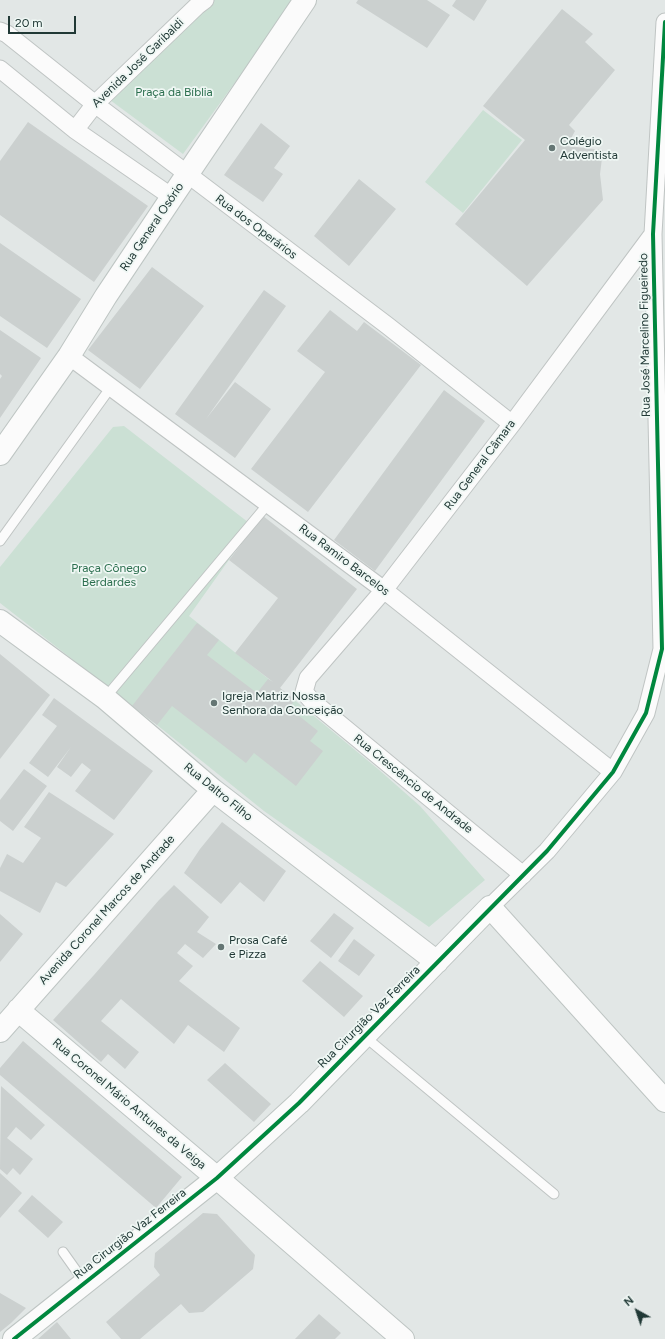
<!DOCTYPE html>
<html>
<head>
<meta charset="utf-8">
<style>
	body { margin:0 }
	#map { position:relative; width:665px; height:1339px; overflow:hidden; background:#e2e7e6; font-family:Figtree,sans-serif }
	canvas { display:block }
	.north { position:absolute; left:617px; top:1291px; width:40px; height:40px; -webkit-text-stroke:3px #eff7f4; paint-order:stroke; rotate:320deg; font-size:11px; font-weight:700; line-height:16px; text-align:center; color:#213936 }
	.north::after { content:''; display:block; margin:auto; width:14px; height:18px; background:#213936; clip-path:polygon(50% 0,100% 100%,50% 72%,0 100%) }
	.scale { position:absolute; left:8px; top:16px; width:68px; height:18px; box-sizing:border-box; border:2px solid #213936; border-top:0; padding-left:5px; font-size:12px; line-height:14px; white-space:nowrap; color:#213936; -webkit-text-stroke:3px #eff7f4; paint-order:stroke }
</style>
</head>
<body>
<div id="map">
<canvas width="665" height="1339"></canvas>
<div class="north">N</div>
<div class="scale">20 m</div>
</div>
<script>
const ctx = document.querySelector('canvas').getContext('2d');
ctx.lineJoin = 'round';
function fill(path, color) { ctx.fillStyle = color; ctx.fill(path, 'evenodd'); }
const poly = rows => new Path2D(rows.map(r => 'M' + r).join(''));
function trace(path, color, width, dash) { ctx.strokeStyle = color; ctx.lineWidth = width; ctx.lineCap = dash ? 'butt' : 'round'; ctx.setLineDash(dash || []); ctx.stroke(path); }
function label(font, color, halo, rows, align = 'center') {
  ctx.font = font + ' Figtree,sans-serif'; ctx.lineWidth = 3.5; ctx.setLineDash([]); ctx.textBaseline = 'middle'; ctx.strokeStyle = halo; ctx.fillStyle = color; for (const [text, x, y, turn = 0] of rows) {
    ctx.save(); ctx.translate(x, y); ctx.rotate((+turn || 0) * Math.PI / 180); ctx.textAlign = isNaN(turn) ? turn : align; if (halo) ctx.strokeText(text, 0, 0); ctx.fillText(text, 0, 0); ctx.restore();
  }
}
fill(poly([
	[214,0,295,0,183,154,106,97,196,14],
	[483,110,522,140,463,213,425,182],
	[124,426,253,526,189,616,280,688,378,769,420,806,485,880,429,927,264,811,157,725,0,603,0,567,113,427]
]), '#cbe0d4');
fill(poly([
	[358,0,427,0,450,15,427,48,356,3],
	[456,0,487,0,474,21,452,6],
	[562,9,593,34,585,42,615,70,569,125,575,131,567,146,603,150,600,174,603,200,527,286,455,224,525,140,483,106],
	[28,122,148,206,94,282,0,215,0,161],
	[261,123,290,146,274,168,283,174,263,202,224,175],
	[359,179,396,209,349,266,314,236],
	[0,243,81,299,47,348,0,316],
	[152,267,204,306,140,389,88,350],
	[264,290,286,306,206,419,235,382,271,409,235,458,175,414],
	[330,310,357,331,364,322,421,365,308,512,251,469,325,372,297,351],
	[0,330,41,358,0,418,0,379,2,376,0,374],
	[444,390,485,421,375,571,334,540],
	[263,516,357,589,280,688,295,700,289,708,318,731,310,741,323,751,296,786,254,753,246,763,172,706,157,725,132,706,197,623,219,640,207,655,257,693,268,679,273,682,235,653,278,598,229,560],
	[0,654,50,695,0,759],
	[54,698,153,771,114,820,75,791,91,770,82,763,71,777,57,767,71,747,48,777,29,763,57,726,42,715],
	[24,769,47,786,13,831,0,821,0,800],
	[49,792,114,834,66,887,56,882,40,913,0,891,0,868,7,854,23,863,41,838,24,827],
	[222,822,286,871,264,902,240,882,221,904,184,873,200,849],
	[174,885,209,917,197,932,216,944,203,958,185,944,177,953,193,966,179,981,240,1028,224,1052,188,1025,174,1044,121,999,101,1021,139,1052,125,1069,108,1054,101,1062,53,1020,94,975,159,900],
	[334,913,354,928,331,958,310,941],
	[0,914,23,934,0,962],
	[354,939,375,955,359,976,338,961],
	[320,961,363,996,344,1017,302,981],
	[23,1041,182,1177,156,1208,0,1075,0,1068],
	[225,1063,271,1104,254,1122,207,1080],
	[1,1086,45,1125,31,1140,16,1127,7,1138,33,1159,20,1175,13,1168,7,1175,0,1169],
	[0,1173,22,1193,0,1218],
	[32,1195,63,1222,48,1238,18,1211],
	[203,1213,217,1214,255,1255,253,1269,203,1312,189,1313,181,1304,140,1339,121,1339,106,1322,160,1275,154,1267,155,1253],
	[0,1293,26,1308,11,1323,0,1332],
	[319,1314,341,1333,335,1339,295,1339],
	[57,1322,71,1339,38,1339]
]), '#cbd0cf');
const lane = poly([
	[0,541,111,387],
	[105,698,268,504],
	[364,1036,554,1194],
	[63,1252,85,1283]
]);
const street = poly([
	[0,31,7,34,95,104,388,326,512,424],
	[0,69,75,130,172,197],
	[75,130,95,104,197,6,205,0],
	[69,356,384,590,613,772],
	[523,875,312,701,304,692,308,678,384,590,512,424,653,234],
	[490,907,547,851,613,772,646,713,662,649,653,234,665,22]
]);
const secondary = poly([
	[0,454,69,356,106,296,172,197,305,0],
	[0,621,105,698,213,790,437,962],
	[18,1010,217,1178,403,1339],
	[0,1031,213,790],
	[14,1339,217,1178,299,1103,490,907,665,1101]
]);
trace(lane, '#bfc4c3', 11);
trace(street, '#bfc4c3', 19);
trace(secondary, '#bec5c3', 24);
trace(lane, '#fbfbfb', 9);
trace(street, '#fbfbfb', 17);
trace(secondary, '#fbfbfb', 22);
trace(poly([
	[14,1339,217,1178,299,1103,547,851,613,772,646,713,662,649,653,234,665,22]
]), '#00873e', 4);
for (const [x, y, r, color] of [
	[552,148,4,"#657674"],
	[214,703,4,"#657674"],
	[221,947,4,"#657674"]
]) { const dot = new Path2D(); dot.arc(x, y, r, 0, 2 * Math.PI); ctx.fillStyle = color; ctx.fill(dot); trace(dot, '#eff7f4', 1.5); }
label('12px', '#213936', '#eff7f4', [
	["Avenida José Garibaldi",138,63,-44],
	["Rua General Osório",152,227,-56],
	["Rua dos Operários",256,227,37],
	["Rua José Marcelino Figueiredo",645,335,-91],
	["Rua General Câmara",480,465,-53],
	["Rua Ramiro Barcelos",344,560,37],
	["Rua Crescêncio de Andrade",413,784,39],
	["Rua Daltro Filho",218,792,39],
	["Avenida Coronel Marcos de Andrade",107,910,-48],
	["Rua Cirurgião Vaz Ferreira",369,1017,-45],
	["Rua Coronel Mário Antunes da Veiga",129,1104,40],
	["Rua Cirurgião Vaz Ferreira",130,1234,-38]
]);
label('12px', '#2c6f4f', '#eff7f4', [
	["Praça da Bíblia",174,92],
	["Praça Cônego",109,568],
	["Berdardes",109,582]
]);
label('12px', '#213936', '#eff7f4', [
	["Colégio",560,141],
	["Adventista",560,155],
	["Igreja Matriz Nossa",222,696],
	["Senhora da Conceição",222,710],
	["Prosa Café",229,940],
	["e Pizza",229,954]
], 'left');
</script>
</body>
</html>
